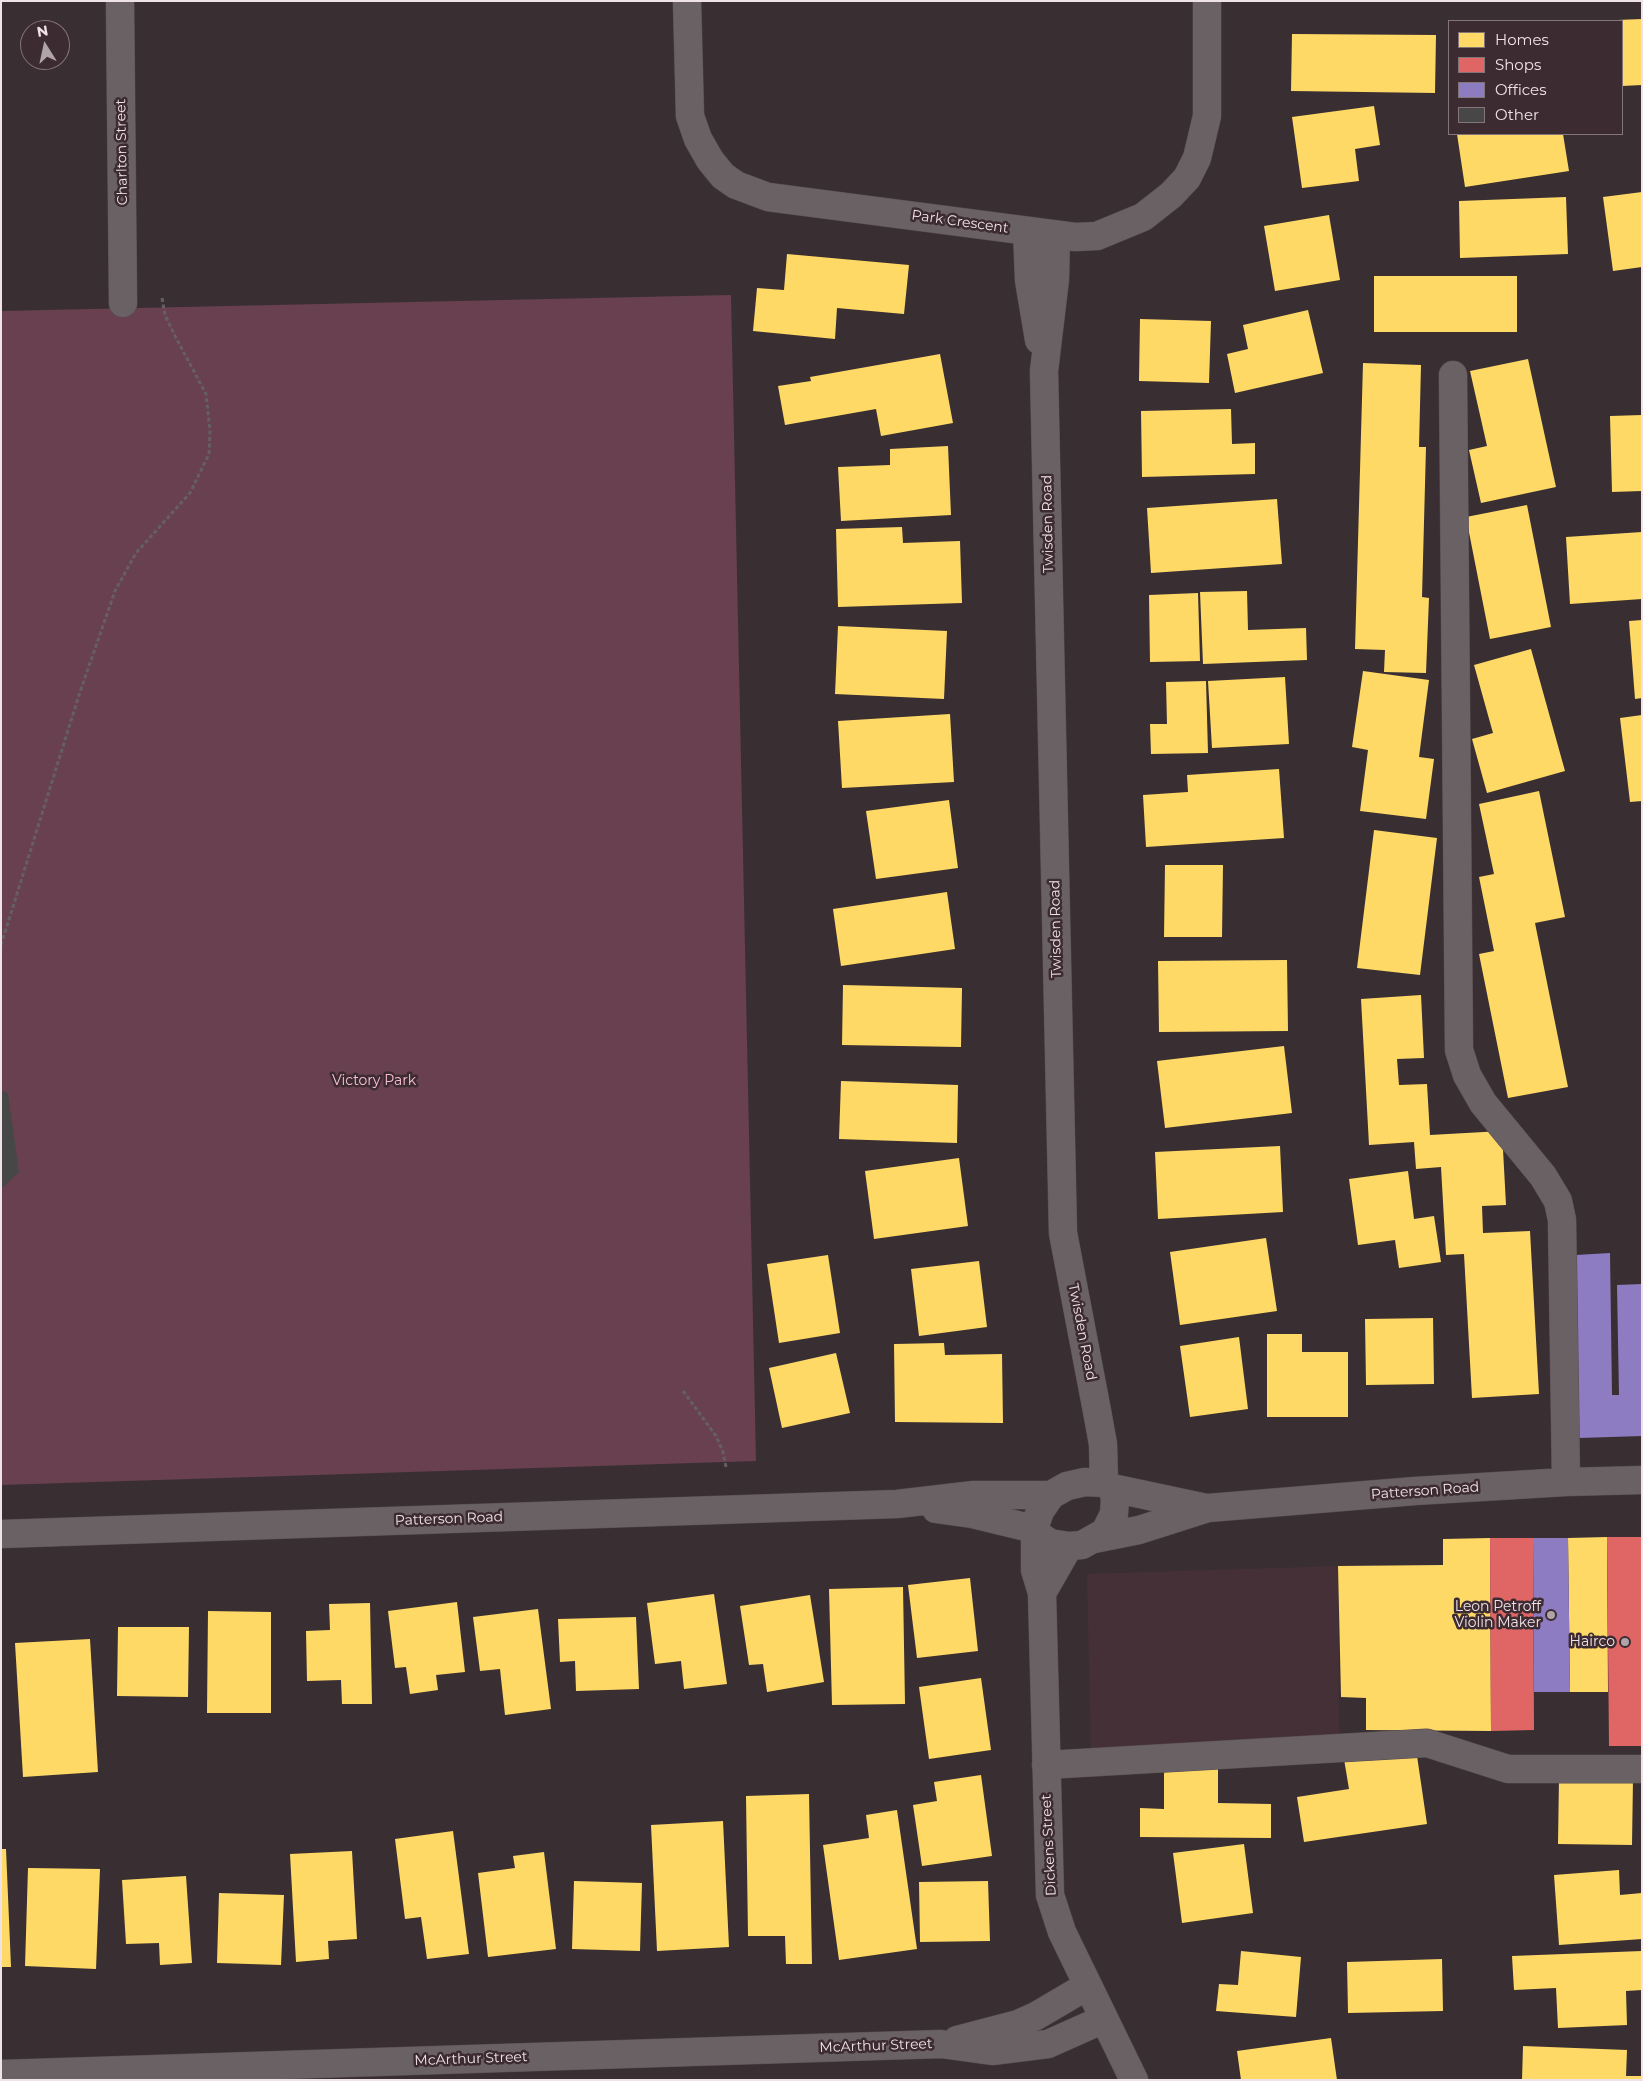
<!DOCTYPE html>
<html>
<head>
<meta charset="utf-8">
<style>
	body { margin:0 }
	#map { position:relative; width:1643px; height:2081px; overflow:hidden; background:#392f33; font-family:Montserrat,sans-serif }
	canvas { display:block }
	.frame { position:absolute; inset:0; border:2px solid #efe3e7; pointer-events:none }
	.legend { position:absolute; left:1448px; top:20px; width:175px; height:115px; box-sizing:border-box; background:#3d2b32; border:1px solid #84757a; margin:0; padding:6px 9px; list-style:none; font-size:15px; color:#efe3e7 }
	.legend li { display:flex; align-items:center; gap:10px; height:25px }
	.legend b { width:25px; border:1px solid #84757a }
	.north { position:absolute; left:20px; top:20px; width:50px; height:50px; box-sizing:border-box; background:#3d2b32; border:1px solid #84757a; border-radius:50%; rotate:350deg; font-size:14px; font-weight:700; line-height:20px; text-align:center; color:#efe3e7 }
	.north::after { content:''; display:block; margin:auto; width:18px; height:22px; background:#afa4a8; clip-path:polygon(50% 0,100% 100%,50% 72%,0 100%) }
</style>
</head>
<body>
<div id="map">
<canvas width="1643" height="2081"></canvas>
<div class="frame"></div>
<ul class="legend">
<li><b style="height:14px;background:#ffd966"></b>Homes</li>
<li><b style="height:14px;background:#e06666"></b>Shops</li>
<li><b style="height:14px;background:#8e7cc3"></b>Offices</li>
<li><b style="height:14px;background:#474747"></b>Other</li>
</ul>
<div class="north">N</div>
</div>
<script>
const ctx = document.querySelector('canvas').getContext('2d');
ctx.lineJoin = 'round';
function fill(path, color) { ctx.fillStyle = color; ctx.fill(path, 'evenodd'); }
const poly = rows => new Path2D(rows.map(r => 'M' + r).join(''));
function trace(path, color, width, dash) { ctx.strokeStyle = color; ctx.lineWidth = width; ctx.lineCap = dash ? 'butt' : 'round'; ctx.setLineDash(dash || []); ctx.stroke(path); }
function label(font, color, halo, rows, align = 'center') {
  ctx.font = font + ' Montserrat,sans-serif'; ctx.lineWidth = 5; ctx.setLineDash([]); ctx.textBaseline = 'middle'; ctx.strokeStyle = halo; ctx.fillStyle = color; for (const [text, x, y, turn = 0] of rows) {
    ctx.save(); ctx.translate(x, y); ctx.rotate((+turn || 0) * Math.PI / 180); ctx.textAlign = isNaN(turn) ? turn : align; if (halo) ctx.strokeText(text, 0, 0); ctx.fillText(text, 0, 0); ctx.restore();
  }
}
fill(poly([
	[1338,1566,1339,1743,1091,1751,1087,1574]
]), '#463038');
fill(poly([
	[731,295,756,1461,1,1485,1,311]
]), '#694050');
fill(poly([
	[1642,19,1642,85,1622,86,1622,21,1617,20],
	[1292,34,1436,35,1435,93,1291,91],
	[1374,106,1380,145,1355,149,1359,181,1302,188,1292,117],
	[1457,134,1563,134,1569,171,1465,187],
	[1642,192,1642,267,1613,271,1603,197],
	[1566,197,1568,254,1460,258,1459,201],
	[1329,215,1340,280,1275,291,1264,226],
	[787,254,909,265,904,314,837,308,835,339,753,331,757,288,784,290],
	[1374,276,1517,276,1517,332,1374,332],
	[1308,310,1323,373,1235,393,1227,354,1248,349,1243,325],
	[1140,319,1211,321,1209,383,1139,381],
	[940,354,953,423,881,436,876,409,785,425,778,386,811,381,810,377],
	[1528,359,1556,487,1481,503,1469,450,1487,446,1470,371],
	[1363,363,1421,365,1419,447,1426,447,1422,597,1429,598,1426,673,1384,672,1385,650,1355,649],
	[1231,409,1232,444,1255,443,1255,474,1142,477,1141,411],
	[1642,415,1642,491,1612,492,1610,416],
	[948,446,951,515,841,521,838,467,890,465,890,449],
	[1277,499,1282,564,1151,573,1147,508],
	[1527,505,1551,627,1490,639,1466,517],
	[902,527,903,543,960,541,962,603,838,607,836,529],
	[1642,532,1642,599,1570,604,1566,537],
	[1247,591,1248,630,1306,628,1307,660,1203,664,1200,592],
	[1198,593,1200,661,1150,662,1149,595],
	[1642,620,1642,698,1635,699,1629,621],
	[838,626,947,631,944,699,835,694],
	[1531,649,1565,771,1487,793,1472,739,1493,733,1474,665],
	[1363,671,1429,680,1419,757,1434,759,1426,819,1360,811,1368,750,1352,747],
	[1285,677,1289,744,1212,748,1208,681],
	[1206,681,1208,753,1151,754,1150,724,1167,724,1166,682],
	[950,714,954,782,842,788,838,721],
	[1642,715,1642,801,1630,802,1620,718],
	[1279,769,1284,838,1146,847,1143,795,1188,792,1187,775],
	[1539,791,1565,917,1535,923,1568,1087,1508,1098,1479,954,1494,951,1479,877,1494,874,1479,804],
	[949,800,958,868,876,879,866,811],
	[1374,830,1437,838,1420,975,1357,968],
	[1165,865,1223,865,1222,937,1164,937],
	[947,892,955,949,841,966,833,909],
	[1287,960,1288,1031,1159,1032,1158,961],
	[843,985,962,988,961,1047,842,1045],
	[1421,995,1424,1058,1397,1059,1399,1085,1427,1084,1430,1135,1502,1131,1506,1205,1482,1206,1483,1233,1530,1231,1539,1394,1472,1398,1464,1254,1446,1255,1441,1167,1416,1169,1414,1142,1369,1145,1361,999],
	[1284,1046,1292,1113,1165,1128,1157,1061],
	[841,1081,958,1085,957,1143,839,1139],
	[1280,1146,1283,1212,1158,1219,1155,1152],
	[959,1158,968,1226,874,1239,865,1171],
	[1408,1171,1414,1219,1434,1216,1441,1262,1399,1268,1395,1240,1358,1245,1349,1179],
	[1266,1238,1277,1311,1180,1325,1170,1252],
	[828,1255,840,1333,779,1343,767,1264],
	[979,1261,987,1327,919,1336,911,1269],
	[1433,1318,1434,1384,1366,1385,1365,1319],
	[1267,1334,1302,1334,1302,1352,1348,1352,1348,1417,1267,1417],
	[1239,1337,1248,1409,1190,1417,1180,1346],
	[944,1343,945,1355,1002,1354,1003,1423,895,1422,894,1344],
	[836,1353,850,1413,782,1428,769,1368],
	[1607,1537,1608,1692,1570,1692,1568,1538],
	[1490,1538,1491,1731,1366,1730,1366,1698,1341,1697,1338,1566,1443,1565,1443,1539],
	[970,1578,978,1651,917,1658,908,1585],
	[903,1587,905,1704,832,1705,829,1589],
	[714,1594,727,1684,684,1689,681,1661,655,1664,647,1603],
	[810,1595,824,1682,767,1692,763,1664,749,1665,740,1606],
	[457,1602,465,1672,436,1675,438,1690,410,1694,406,1667,395,1668,388,1611],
	[370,1603,372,1704,342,1704,341,1680,307,1681,306,1631,330,1630,329,1604],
	[538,1609,551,1709,505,1715,500,1669,480,1671,473,1617],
	[208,1611,271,1612,271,1713,207,1713],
	[636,1617,639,1689,576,1691,575,1661,560,1662,558,1619],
	[118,1627,189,1627,188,1697,117,1696],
	[90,1639,98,1772,23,1777,15,1643],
	[981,1678,991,1750,929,1759,919,1687],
	[1416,1749,1427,1824,1304,1842,1297,1797,1349,1789,1344,1759],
	[1164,1767,1218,1768,1218,1803,1271,1804,1271,1838,1140,1837,1140,1808,1164,1809],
	[981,1775,992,1856,922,1866,913,1805,937,1801,934,1782],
	[1559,1778,1633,1779,1632,1845,1558,1844],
	[809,1794,812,1964,786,1964,785,1936,748,1936,746,1796],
	[897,1810,917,1949,839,1960,823,1845,869,1838,866,1815],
	[723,1821,729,1947,657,1951,651,1825],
	[453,1831,469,1954,427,1959,421,1917,405,1919,395,1839],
	[1244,1844,1253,1913,1182,1923,1173,1853],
	[1,1849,6,1849,11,1967,1,1967],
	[352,1851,357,1939,328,1941,329,1959,296,1962,290,1854],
	[544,1852,556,1949,488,1957,478,1873,515,1868,513,1856],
	[28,1868,100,1869,96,1969,25,1966],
	[1619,1870,1620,1895,1642,1893,1642,1939,1559,1945,1554,1875],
	[186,1876,192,1963,160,1965,159,1943,126,1944,122,1880],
	[574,1881,642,1883,640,1951,572,1949],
	[988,1881,990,1941,920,1942,919,1882],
	[219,1893,284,1895,281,1965,217,1963],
	[1241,1951,1301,1957,1296,2017,1216,2011,1219,1984,1238,1985],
	[1642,1951,1642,1990,1626,1991,1627,2025,1558,2028,1556,1988,1514,1990,1512,1956],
	[1442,1959,1443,2011,1348,2013,1347,1962],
	[1331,2038,1337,2080,1241,2080,1237,2051],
	[1523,2046,1627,2050,1626,2076,1642,2076,1642,2080,1522,2080]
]), '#ffd966');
fill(poly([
	[1607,1537,1642,1537,1642,1746,1609,1746],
	[1490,1538,1533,1538,1534,1730,1491,1731]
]), '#e06666');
fill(poly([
	[1610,1253,1612,1395,1619,1395,1617,1285,1642,1284,1642,1436,1579,1438,1576,1255],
	[1533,1538,1568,1538,1570,1692,1534,1692]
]), '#8e7cc3');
fill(poly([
	[1,1090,8,1093,19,1172,1,1189]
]), '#474747');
const minor = poly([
	[120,1,123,303],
	[687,1,690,116,698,139,710,160,723,176,736,185,768,197,1075,237,1097,236,1143,217,1171,195,1187,178,1197,158,1207,116,1207,1],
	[1027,231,1029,280,1039,340],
	[1056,235,1055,279,1044,371,1063,1233,1097,1411,1103,1444,1104,1483],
	[1453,375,1459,1050,1467,1075,1483,1103,1543,1176,1558,1201,1562,1220,1566,1482],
	[1085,1482,1104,1483,1112,1488,1115,1498,1114,1514,1105,1532,1082,1545,1069,1546,1050,1543,1035,1533,1034,1529,1040,1511,1051,1495,1067,1486,1085,1482],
	[1112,1488,1206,1508],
	[936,1509,972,1514,1034,1529],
	[1035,1533,1035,1570,1042,1593,1050,1895,1062,1932,1134,2080],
	[1,1534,897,1504,974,1495,1051,1495],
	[1094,1539,1139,1530,1208,1508,1415,1491,1566,1482,1642,1480],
	[1042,1593,1069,1546],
	[1046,1765,1427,1743,1508,1769,1642,1769],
	[957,2040,1018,2024,1036,2016,1087,1986],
	[1,2074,941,2044,992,2051,1048,2044,1104,2019]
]);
trace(minor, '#564d50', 29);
trace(poly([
	[1,945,80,692,115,591,136,553,190,493,209,454,210,430,206,394,175,336,165,315,162,298],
	[683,1391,716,1436,723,1452,726,1467]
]), '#665f62', 3, [4, 2.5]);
trace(minor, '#6a6165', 28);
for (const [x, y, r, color] of [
	[1551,1615,5,"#afa4a8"],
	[1625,1642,5,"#afa4a8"]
]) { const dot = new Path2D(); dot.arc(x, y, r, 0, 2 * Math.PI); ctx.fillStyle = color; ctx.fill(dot); trace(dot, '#3d2b32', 2); }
label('14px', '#efe3e7', '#3d2b32', [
	["Charlton Street",122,152,-91],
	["Park Crescent",960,222,8],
	["Twisden Road",1048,524,-91],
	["Twisden Road",1056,929,-91],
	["Twisden Road",1082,1332,79],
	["Patterson Road",1425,1491,-4],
	["Patterson Road",449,1519,-2],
	["Dickens Street",1049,1845,-93],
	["McArthur Street",876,2046,-2],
	["McArthur Street",471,2059,-2]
]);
label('14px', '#fabfd4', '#3d2b32', [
	["Victory Park",374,1081]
]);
label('14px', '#efe3e7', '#3d2b32', [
	["Leon Petroff",1541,1607],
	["Violin Maker",1541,1623],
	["Hairco",1615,1642]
], 'right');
</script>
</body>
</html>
